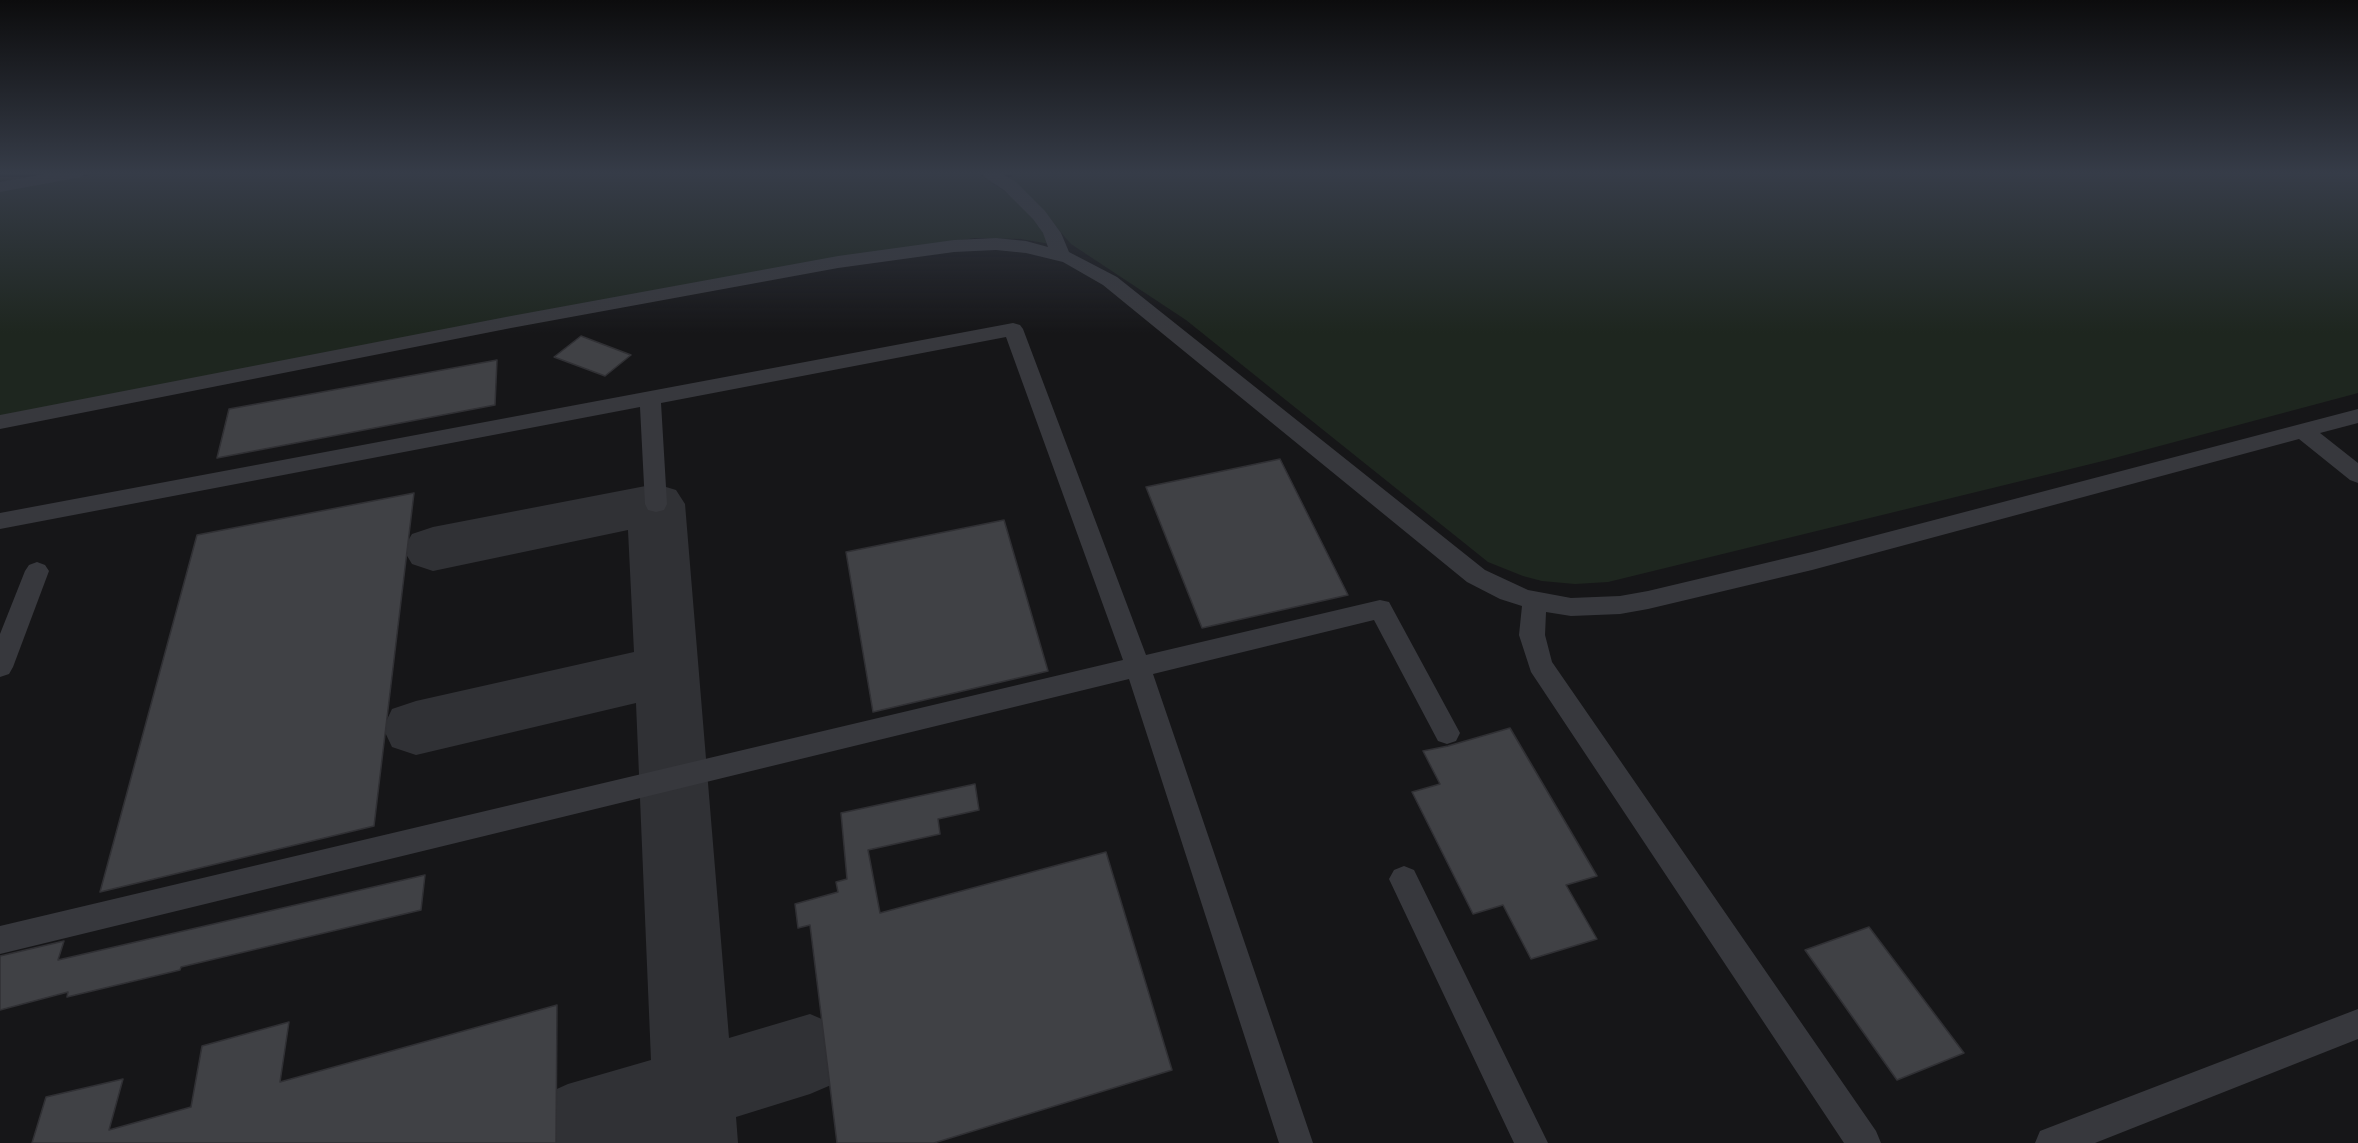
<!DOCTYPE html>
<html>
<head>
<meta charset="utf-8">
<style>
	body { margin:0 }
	canvas { display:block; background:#161618 }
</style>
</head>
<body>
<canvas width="2358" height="1143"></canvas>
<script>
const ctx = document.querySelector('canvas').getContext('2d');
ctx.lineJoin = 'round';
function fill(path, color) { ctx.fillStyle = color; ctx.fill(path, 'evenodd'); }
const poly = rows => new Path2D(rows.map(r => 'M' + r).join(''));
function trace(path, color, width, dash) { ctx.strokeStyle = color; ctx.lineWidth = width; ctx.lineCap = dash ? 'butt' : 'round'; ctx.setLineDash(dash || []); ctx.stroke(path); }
fill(poly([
	[105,173,977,173,1013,197,1034,219,1050,244,1021,239,975,238,821,260,0,416,0,191,47,181],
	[1014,173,2358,173,2358,393,2107,460,1608,582,1575,584,1542,581,1523,576,1488,562,1186,320,1071,244,1038,206,1010,179]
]), '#1e261f');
fill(poly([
	[656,484,676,490,685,504,729,1038,810,1014,838,1026,850,1054,838,1082,810,1094,736,1117,738,1143,533,1143,526,1126,539,1097,568,1084,651,1060,636,703,416,755,392,747,383,728,392,709,416,701,634,652,628,530,433,571,412,564,403,549,412,534,433,527,656,484]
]), '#303135');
const building = poly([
	[581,336,631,355,605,376,554,357,581,336],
	[497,360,495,405,217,458,229,409,497,360],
	[1280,459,1348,595,1202,628,1146,487,1280,459],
	[414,493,374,826,100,892,197,535,414,493],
	[1004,520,1048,671,873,712,846,552,1004,520],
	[1510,728,1597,876,1566,885,1597,939,1531,959,1503,905,1473,914,1412,792,1440,784,1423,751,1448,746,1510,728],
	[975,784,979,810,938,819,940,834,868,850,880,913,1106,852,1172,1070,934,1143,837,1143,810,925,798,928,795,904,838,892,836,882,847,879,841,813,975,784],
	[425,875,421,910,181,967,180,970,67,997,68,992,0,1010,0,956,64,941,58,960,425,875],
	[1869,927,1964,1053,1897,1080,1805,950,1869,927],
	[557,1005,556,1143,32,1143,46,1097,123,1079,109,1130,191,1107,202,1046,289,1022,280,1082,557,1005]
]);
fill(building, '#404145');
trace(building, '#303034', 1.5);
fill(poly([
	[50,173,85,173,82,177,76,178,0,192,0,182,50,173],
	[982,173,1001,173,1016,182,1045,211,1061,233,1069,252,1117,277,1485,570,1528,590,1571,598,1620,596,1648,591,1812,552,2358,409,2358,423,2320,433,2358,463,2358,483,2350,480,2299,439,1812,570,1648,609,1620,614,1571,616,1546,612,1545,635,1552,662,1876,1131,1881,1143,1844,1143,1531,672,1519,635,1522,606,1500,599,1467,582,1103,285,1063,262,1026,253,996,250,954,252,838,268,511,328,0,429,0,415,511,316,838,256,954,240,996,238,1026,241,1048,247,1043,233,1033,219,1004,190,984,177,982,173],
	[1013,323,1020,325,1023,329,1146,655,1380,600,1389,602,1460,733,1456,741,1447,744,1438,741,1374,620,1153,674,1313,1143,1279,1143,1129,679,0,954,0,926,1123,660,1006,337,661,403,667,504,664,510,656,512,648,510,645,504,640,407,0,529,0,513,1013,323],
	[37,562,45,565,49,571,13,667,9,674,0,677,0,634,25,571,29,565,37,562],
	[1404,866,1414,870,1548,1143,1514,1143,1389,879,1394,870,1404,866],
	[2358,1009,2358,1039,2095,1143,2035,1143,2040,1131,2358,1009]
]), '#37383d');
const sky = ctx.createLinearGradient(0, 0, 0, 333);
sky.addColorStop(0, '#0c0c0d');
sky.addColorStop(0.52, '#363c48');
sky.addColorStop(1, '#363c4800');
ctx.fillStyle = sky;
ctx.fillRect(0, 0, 2358, 333);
</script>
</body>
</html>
